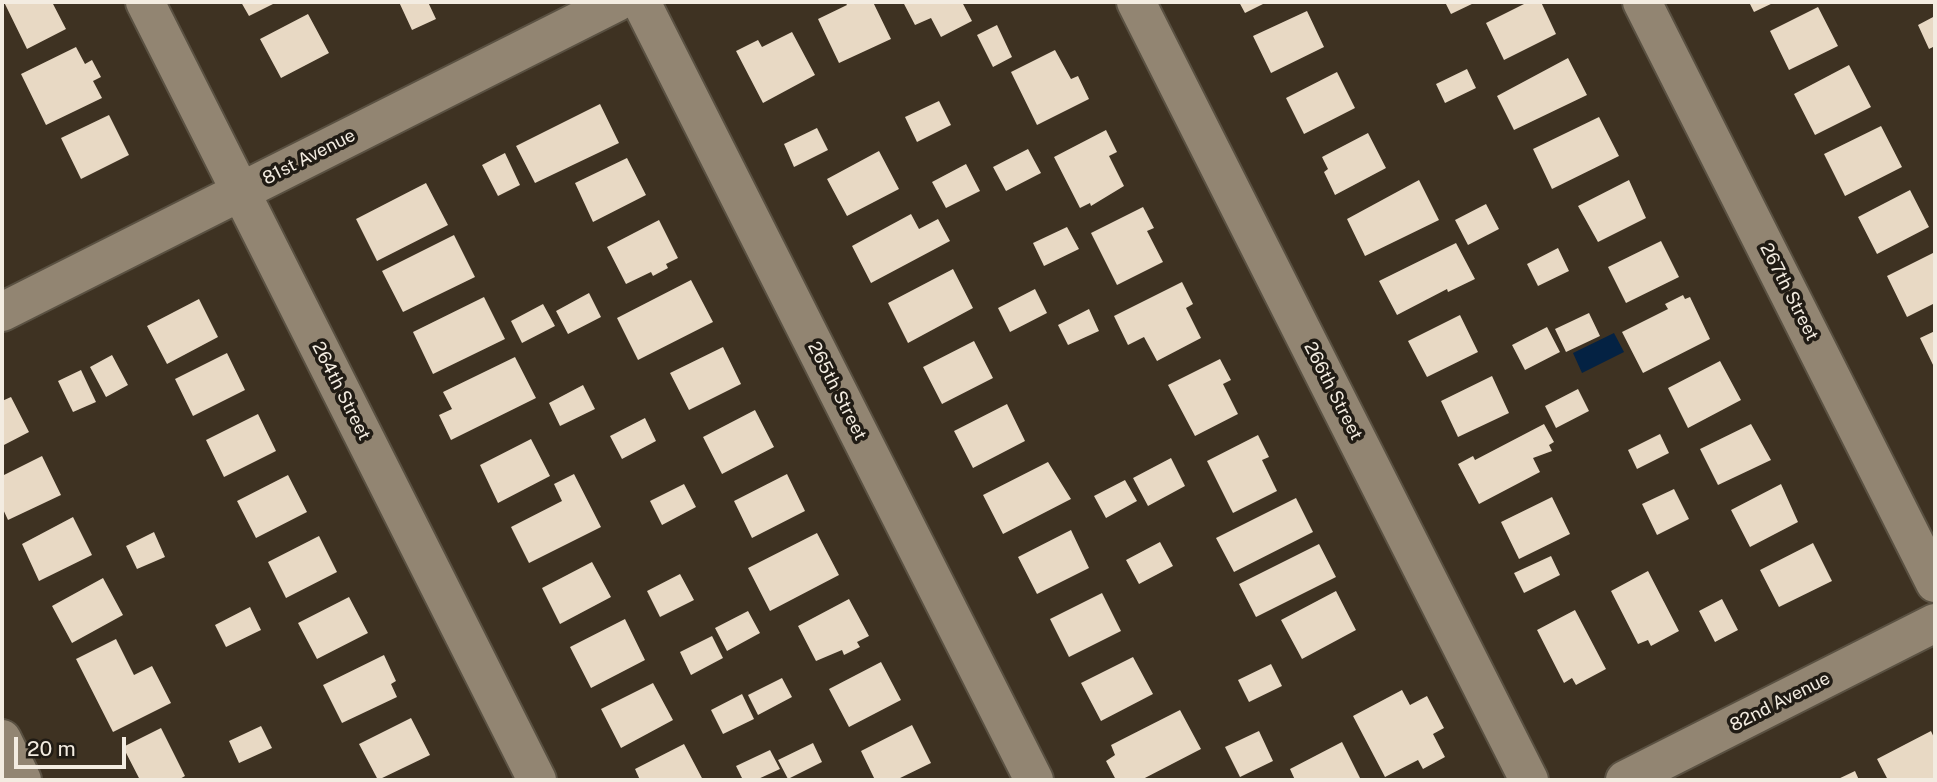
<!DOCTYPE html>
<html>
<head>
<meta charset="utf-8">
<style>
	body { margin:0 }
	#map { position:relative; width:1937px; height:782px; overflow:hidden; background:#3e3222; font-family:"Public Sans",sans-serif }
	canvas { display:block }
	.frame { position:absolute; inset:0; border:4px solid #f3ece1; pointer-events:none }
	.scale { position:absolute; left:14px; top:737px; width:112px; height:32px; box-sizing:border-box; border:4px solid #f3ece1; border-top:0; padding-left:9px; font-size:21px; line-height:24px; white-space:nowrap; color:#f3ece1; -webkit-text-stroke:5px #201b14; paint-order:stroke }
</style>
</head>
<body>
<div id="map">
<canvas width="1937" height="782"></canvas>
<div class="frame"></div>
<div class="scale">20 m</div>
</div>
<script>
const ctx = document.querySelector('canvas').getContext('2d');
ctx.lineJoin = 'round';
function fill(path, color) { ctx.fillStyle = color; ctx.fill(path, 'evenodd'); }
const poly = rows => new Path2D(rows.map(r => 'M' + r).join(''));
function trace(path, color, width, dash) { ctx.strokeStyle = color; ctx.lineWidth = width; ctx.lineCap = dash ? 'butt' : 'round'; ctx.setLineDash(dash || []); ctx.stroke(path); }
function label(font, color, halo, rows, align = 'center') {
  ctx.font = font + ' "Public Sans",sans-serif'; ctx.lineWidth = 7; ctx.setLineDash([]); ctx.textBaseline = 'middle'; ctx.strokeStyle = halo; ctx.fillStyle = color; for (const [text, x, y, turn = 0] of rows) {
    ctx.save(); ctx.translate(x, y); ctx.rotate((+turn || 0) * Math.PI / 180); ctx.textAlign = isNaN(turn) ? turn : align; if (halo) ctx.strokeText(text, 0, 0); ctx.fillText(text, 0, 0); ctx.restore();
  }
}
fill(poly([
	[1614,333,1624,352,1582,373,1573,353]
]), '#042243');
fill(poly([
	[4,2,52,2,66,29,27,49],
	[241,2,277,2,249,16],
	[399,2,428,2,436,19,412,30],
	[845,2,873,2,891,39,839,63,818,19,847,5],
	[903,2,962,2,972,21,941,37,931,18,915,25],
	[1239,2,1267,2,1245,13],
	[1445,2,1476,2,1451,14],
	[1528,2,1541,2,1556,34,1504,60,1486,23],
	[1749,2,1775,2,1754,12],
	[1818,7,1838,46,1789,70,1770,31],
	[1307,11,1324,47,1271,73,1253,36],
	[308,14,329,53,281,78,260,39],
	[1935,16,1935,46,1929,49,1918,25],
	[997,25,1012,57,993,67,977,35],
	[792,32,815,75,763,103,736,51,758,40,762,47],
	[76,47,85,64,92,60,101,77,93,81,102,98,46,125,21,74],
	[1055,50,1071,79,1078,76,1089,99,1037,125,1011,72],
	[1568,58,1587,95,1514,130,1497,96],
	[1849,65,1871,107,1815,135,1794,94],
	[1467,69,1476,88,1445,103,1436,84],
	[1337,72,1355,108,1304,134,1286,98],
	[939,101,951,125,917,142,905,117],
	[600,104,619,143,535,183,516,146],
	[109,115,129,155,81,179,61,138],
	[1599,117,1619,156,1552,189,1533,149],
	[1881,126,1902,167,1845,196,1824,154],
	[817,128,828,150,794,167,784,144],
	[1106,130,1117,152,1109,156,1124,186,1091,206,1090,203,1080,208,1054,157],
	[1368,133,1386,168,1335,195,1324,172,1328,169,1322,157],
	[1028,149,1041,173,1006,191,993,167],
	[879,151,899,189,847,216,827,179],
	[505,153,520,185,498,196,482,165],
	[627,158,646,195,593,222,575,183],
	[966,164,980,191,946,208,932,182],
	[1419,180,1439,220,1365,256,1347,219],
	[1629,180,1646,218,1598,242,1578,206],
	[426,183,448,225,377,261,356,219],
	[1910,190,1929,227,1877,254,1858,217],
	[1486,204,1499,229,1468,245,1455,220],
	[1143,207,1154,228,1147,231,1163,262,1117,285,1091,233],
	[911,214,919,229,938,219,950,241,871,283,852,246],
	[659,220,678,258,666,264,668,268,653,276,651,272,626,284,607,247],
	[1067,227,1079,249,1044,266,1033,243],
	[454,235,475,277,403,312,382,271],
	[1661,241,1679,277,1626,303,1608,267],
	[1456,243,1475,279,1448,292,1447,289,1397,315,1379,281],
	[1558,248,1569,271,1538,286,1527,264],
	[1935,252,1935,303,1907,317,1887,276],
	[953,269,973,308,908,343,888,303],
	[691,280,713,322,638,360,617,318],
	[1182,282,1193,304,1186,308,1201,338,1157,361,1144,337,1128,345,1114,316],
	[1035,289,1047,313,1010,332,998,308],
	[589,293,601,317,568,334,556,311],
	[1683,295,1685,299,1690,297,1710,339,1643,373,1622,332,1668,309,1665,304],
	[484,297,505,339,433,374,413,332],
	[199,299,218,337,167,364,147,326],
	[543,304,555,326,522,343,511,321],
	[1089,309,1099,331,1068,345,1058,325],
	[1589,313,1600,336,1566,352,1555,329],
	[1460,315,1478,352,1427,377,1408,341],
	[1547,327,1560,352,1525,370,1512,345],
	[1935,331,1935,369,1920,338],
	[974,341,993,378,942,404,923,367],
	[723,347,741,384,689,410,670,373],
	[227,353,245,390,193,416,175,379],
	[112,355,128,385,106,397,90,367],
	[515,357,536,398,451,440,439,415,452,409,443,392],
	[1220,359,1231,380,1223,384,1238,414,1195,436,1168,385],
	[1720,361,1741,400,1688,428,1668,388],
	[81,370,96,402,73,412,58,381],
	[1492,376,1509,413,1458,437,1441,401],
	[583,385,595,409,560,426,549,403],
	[1578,389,1589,411,1556,428,1545,406],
	[11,397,29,432,2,446,2,401],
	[1007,404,1025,441,973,468,954,431],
	[755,410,774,447,722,474,703,437],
	[258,414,276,451,224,477,206,440],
	[645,418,656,441,622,459,610,436],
	[1544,424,1554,442,1549,445,1552,451,1533,458,1540,472,1479,504,1458,464,1473,456,1475,460],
	[1751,424,1771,460,1718,485,1700,449],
	[1660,434,1669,453,1637,469,1628,450],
	[1258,435,1269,457,1262,460,1277,491,1233,513,1207,461],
	[531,439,550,476,498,503,480,465],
	[42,456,61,495,8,520,2,507,2,476],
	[1171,458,1185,486,1148,506,1133,478],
	[1048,462,1071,499,1003,534,983,495],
	[574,474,601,527,529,563,511,527,562,501,554,484],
	[787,474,805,511,752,538,734,501],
	[288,475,307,512,256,538,237,501],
	[1125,480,1137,501,1106,518,1094,496],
	[684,484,696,507,662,525,650,501],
	[1781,484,1798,522,1750,547,1731,510],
	[1674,489,1689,519,1657,535,1642,504],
	[1552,497,1570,534,1519,559,1501,522],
	[1296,498,1313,532,1234,572,1216,538],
	[73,517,92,555,39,581,22,544],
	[1071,530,1089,568,1037,594,1018,557],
	[154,532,165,557,137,569,126,546],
	[817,533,839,575,770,611,748,568],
	[319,536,337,572,286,598,268,562],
	[1160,542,1173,566,1139,584,1126,560],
	[1813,543,1832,581,1779,607,1760,570],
	[1319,544,1336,577,1256,617,1239,584],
	[1551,556,1560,575,1524,593,1514,573],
	[592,562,611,597,560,624,542,588],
	[1648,571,1679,631,1651,646,1648,640,1638,644,1611,591],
	[680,574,694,600,660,617,647,591],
	[103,578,123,615,72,643,52,606],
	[1336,591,1356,630,1302,659,1281,620],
	[1102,593,1121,631,1069,657,1050,619],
	[349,597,368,633,317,659,298,623],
	[849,599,869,636,857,642,860,647,844,655,842,650,816,661,798,626],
	[1722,599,1738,630,1715,642,1699,611],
	[250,607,261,630,226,647,215,625],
	[1575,610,1606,669,1576,685,1572,678,1564,683,1537,630],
	[748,611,760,633,727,651,715,628],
	[625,619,645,660,591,688,570,647],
	[712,636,723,658,691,675,680,652],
	[116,639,134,675,152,666,171,703,113,732,76,659],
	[384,655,396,681,391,684,397,697,342,723,323,685],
	[1133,657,1153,694,1101,721,1081,683],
	[881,662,901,700,849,727,829,689],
	[1271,664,1282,686,1249,702,1238,680],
	[782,678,792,697,758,715,748,695],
	[653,683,673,720,621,748,601,709],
	[1402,690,1410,705,1427,696,1444,728,1433,734,1445,757,1423,769,1418,760,1385,777,1353,716],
	[742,694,754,719,723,734,711,710],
	[1180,710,1201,749,1141,780,1116,780,1106,761,1115,755,1111,745],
	[411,718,430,755,378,780,359,744],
	[912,725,931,763,896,780,875,780,861,751],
	[261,726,272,748,239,763,229,741],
	[161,728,185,776,178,780,140,780,123,747],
	[1259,731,1273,761,1240,777,1225,747],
	[1931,731,1935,740,1935,780,1888,780,1877,759],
	[1342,742,1361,780,1295,780,1290,769],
	[813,743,822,762,788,779,778,760],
	[684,744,703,780,640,780,635,769],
	[770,750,780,769,756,780,743,780,736,766],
	[1855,771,1859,780,1836,780]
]), '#e8d9c4');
const minor = poly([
	[145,2,537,780],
	[641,2,1034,780],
	[1136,2,1529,780],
	[1642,2,1935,583],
	[2,312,617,2],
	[2,739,22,780],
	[1625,780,1935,623]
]);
trace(minor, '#5a5142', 42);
trace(minor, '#928572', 38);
label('18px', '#f3ece1', '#201b14', [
	["81st Avenue",309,157,-27],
	["267th Street",1789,292,63],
	["264th Street",341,391,63],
	["265th Street",837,391,63],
	["266th Street",1333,391,63],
	["82nd Avenue",1780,702,-27]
]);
</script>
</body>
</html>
